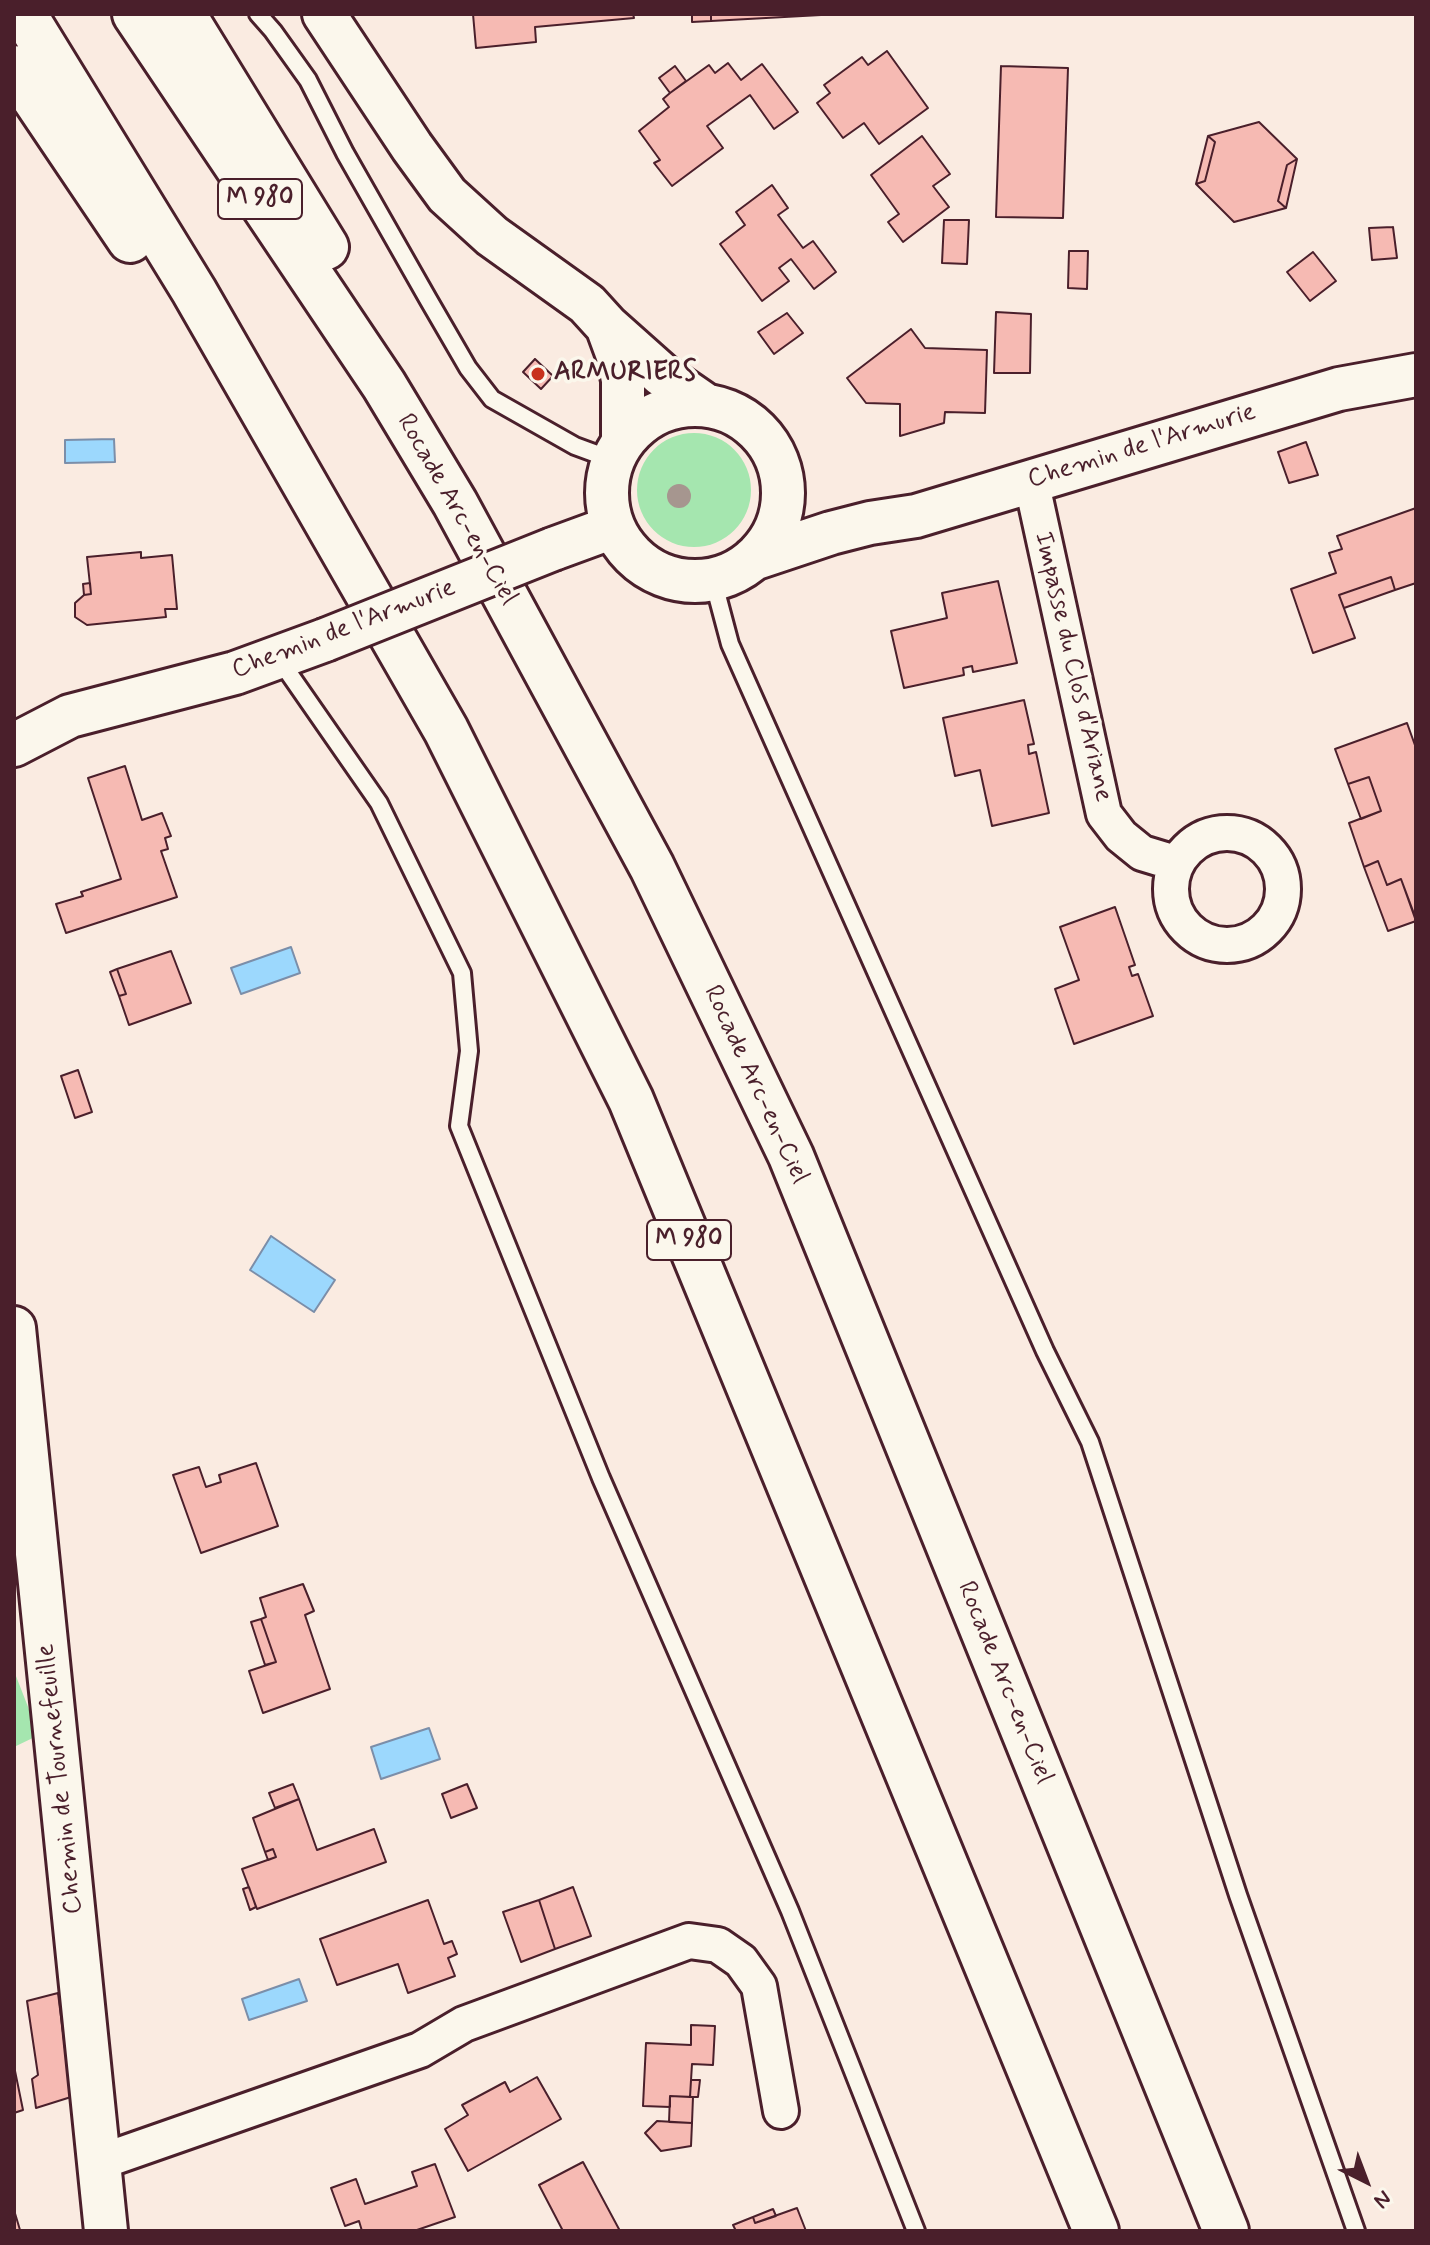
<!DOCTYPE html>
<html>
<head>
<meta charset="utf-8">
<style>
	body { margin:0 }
	#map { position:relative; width:1430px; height:2245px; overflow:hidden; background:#faebe1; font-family:Mynerve,sans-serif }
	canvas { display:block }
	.frame { position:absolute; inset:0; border:16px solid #4a1f2b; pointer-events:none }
	.north { position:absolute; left:1326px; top:2141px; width:80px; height:80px; -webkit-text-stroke:6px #fbf7ec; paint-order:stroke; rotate:138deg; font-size:22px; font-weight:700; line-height:32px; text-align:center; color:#4a1f2b }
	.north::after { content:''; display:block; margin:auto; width:28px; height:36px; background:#4a1f2b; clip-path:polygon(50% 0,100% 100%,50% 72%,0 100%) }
</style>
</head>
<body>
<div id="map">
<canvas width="1430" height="2245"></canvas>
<div class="frame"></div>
<div class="north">N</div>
</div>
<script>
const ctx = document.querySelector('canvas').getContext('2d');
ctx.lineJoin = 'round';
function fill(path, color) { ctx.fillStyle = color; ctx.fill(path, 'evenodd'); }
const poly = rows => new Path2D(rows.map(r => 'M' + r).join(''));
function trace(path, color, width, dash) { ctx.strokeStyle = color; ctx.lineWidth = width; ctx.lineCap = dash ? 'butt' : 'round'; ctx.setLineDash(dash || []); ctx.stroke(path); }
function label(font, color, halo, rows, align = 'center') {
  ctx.font = font + ' Mynerve,sans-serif'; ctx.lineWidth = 7; ctx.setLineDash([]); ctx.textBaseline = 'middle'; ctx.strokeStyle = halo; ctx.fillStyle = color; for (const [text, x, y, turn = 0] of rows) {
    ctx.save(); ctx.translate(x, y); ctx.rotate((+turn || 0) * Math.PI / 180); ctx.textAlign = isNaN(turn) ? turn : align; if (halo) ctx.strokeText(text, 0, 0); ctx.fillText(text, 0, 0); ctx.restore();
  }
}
fill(poly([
	'637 490a57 57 0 1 1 114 0a57 57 0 1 1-114 0Z',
	[14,1671,39,1735,14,1747]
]), '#a5e6af');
const water = poly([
	[114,439,115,462,65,463,65,440,114,439],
	[291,947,300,973,241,994,231,968,291,947],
	[271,1236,335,1280,314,1312,250,1270,271,1236],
	[429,1728,440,1759,381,1779,371,1747,429,1728],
	[299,1979,307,2001,249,2020,242,1999,299,1979]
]);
fill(water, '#9cd8fd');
trace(water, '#7b8ea9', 2);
const building = poly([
	[473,14,633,14,634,18,535,27,536,42,476,48,473,14],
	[692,14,711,14,711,21,692,22,692,14],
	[711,14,821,14,821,15,711,21,711,14],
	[887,51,928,108,879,144,864,123,843,138,817,103,830,93,824,85,862,57,868,65,887,51],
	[728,63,741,80,762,64,798,112,774,129,750,95,707,126,723,148,672,186,654,163,660,160,639,131,669,107,663,99,670,93,709,65,715,73,728,63],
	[675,66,686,81,670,93,659,78,675,66],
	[1001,66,1068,68,1063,218,996,217,1001,66],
	[1259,122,1297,159,1287,165,1278,201,1286,208,1234,222,1196,184,1205,181,1215,142,1208,136,1259,122],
	[922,136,950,174,933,186,949,207,903,242,888,222,899,214,871,175,922,136],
	[1208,136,1215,142,1205,181,1196,184,1208,136],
	[1297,159,1286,208,1278,201,1287,165,1297,159],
	[772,185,788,208,778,215,803,248,813,241,836,272,814,289,791,259,779,268,789,281,762,301,720,244,745,225,736,212,772,185],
	[944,220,969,220,967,264,942,263,944,220],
	[1393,227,1397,258,1372,260,1369,228,1393,227],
	[1069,251,1088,251,1087,289,1068,288,1069,251],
	[1313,252,1336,281,1310,301,1287,272,1313,252],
	[996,312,1031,314,1030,373,994,373,996,312],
	[787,313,803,333,774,354,758,332,787,313],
	[911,329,925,348,987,350,985,413,945,412,944,423,900,436,900,404,866,403,847,378,911,329],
	[535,359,553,376,541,389,523,372,535,359],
	[1306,442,1318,475,1289,483,1278,452,1306,442],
	[1416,508,1416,583,1395,590,1391,577,1339,595,1355,638,1313,653,1291,589,1336,573,1329,553,1342,549,1337,536,1416,508],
	[141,552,141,558,172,555,177,609,165,609,166,617,87,625,75,617,75,603,84,595,91,594,87,557,141,552],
	[1391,577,1395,590,1344,608,1339,595,1391,577],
	[998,581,1017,663,973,672,972,666,963,668,964,675,904,688,891,631,947,618,942,593,998,581],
	[90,583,91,594,84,595,83,584,90,583],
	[1024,700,1034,744,1028,745,1029,754,1036,752,1049,813,992,826,980,770,955,776,943,718,1024,700],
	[1407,723,1416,748,1416,919,1401,879,1387,885,1378,861,1364,867,1349,823,1381,811,1369,777,1348,784,1335,749,1407,723],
	[125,766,142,820,162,813,171,836,165,838,168,849,161,851,177,897,66,933,56,904,83,896,81,892,121,879,88,778,125,766],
	[1369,777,1381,811,1361,819,1348,784,1369,777],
	[1378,861,1387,885,1401,879,1416,921,1388,931,1364,867,1378,861],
	[1115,907,1135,965,1129,967,1132,976,1138,974,1153,1016,1074,1044,1055,989,1079,980,1060,927,1115,907],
	[171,951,191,1003,129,1025,119,996,126,994,117,969,171,951],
	[117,969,126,994,119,996,110,972,117,969],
	[78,1070,92,1112,75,1118,61,1076,78,1070],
	[256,1463,278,1526,201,1553,173,1475,199,1467,206,1487,221,1482,219,1475,256,1463],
	[303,1584,314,1611,305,1615,330,1689,263,1713,249,1671,276,1662,261,1619,266,1617,260,1598,303,1584],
	[261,1619,276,1662,265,1665,251,1622,261,1619],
	[293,1784,299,1799,275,1808,269,1793,293,1784],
	[467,1784,477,1808,451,1818,442,1794,467,1784],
	[299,1799,317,1850,374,1829,386,1862,257,1909,242,1869,276,1857,273,1849,265,1852,253,1818,299,1799],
	[273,1849,276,1857,268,1860,265,1852,273,1849],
	[249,1887,256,1907,250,1910,243,1889,249,1887],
	[573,1887,591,1936,555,1949,539,1900,573,1887],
	[428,1900,444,1944,452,1941,457,1954,448,1958,455,1976,408,1993,398,1964,337,1985,320,1939,428,1900],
	[539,1900,555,1949,521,1962,503,1912,539,1900],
	[58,1993,71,2097,36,2108,32,2079,38,2075,27,2001,58,1993],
	[691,2025,715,2026,713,2065,692,2064,690,2097,670,2096,670,2107,643,2106,646,2043,691,2045,691,2025],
	[14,2066,23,2110,14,2113,14,2066],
	[537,2077,561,2119,468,2171,445,2129,468,2115,462,2105,505,2082,510,2092,537,2077],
	[691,2080,700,2080,698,2097,690,2097,691,2080],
	[670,2096,693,2097,692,2123,669,2122,670,2096],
	[657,2121,692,2123,691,2146,661,2151,645,2133,657,2121],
	[583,2162,620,2231,563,2231,539,2185,583,2162],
	[435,2164,455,2217,414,2231,362,2231,359,2221,345,2226,331,2188,356,2179,365,2204,417,2186,412,2172,435,2164],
	[797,2208,806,2231,736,2231,733,2225,753,2217,755,2223,797,2208],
	[773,2209,776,2216,755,2223,753,2217,773,2209],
	[14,2210,20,2230,16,2231,14,2231,14,2210]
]);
fill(building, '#f6bab3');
trace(building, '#4a1f2b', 2);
const service = poly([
	[258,14,273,31,308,80,345,153,428,299,468,368,492,399,575,446,613,460],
	[713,580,730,644,1045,1351,1090,1442,1238,1895,1356,2231],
	[279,659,379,803,462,973,469,1051,459,1126,601,1478,790,1911,916,2231]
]);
const minor = poly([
	[1031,480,1104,814,1121,836,1142,853,1175,863],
	'1171 889a56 56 0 1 1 112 0a56 56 0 1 1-112 0Z',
	[100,2162,420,2050,464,2024,689,1941,718,1945,741,1961,759,1986,781,2111]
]);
const tertiary = poly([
	[324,14,412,147,447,195,492,236,587,304,607,326,662,375,704,404],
	[607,326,618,356,623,380,623,441],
	'607 493a88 88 0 1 1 176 0a88 88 0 1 1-176 0Z',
	[553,549,613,527],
	[753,559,831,533,870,523,916,516,1339,389,1416,375],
	[14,745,70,716,235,673,325,640],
	[14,1328,106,2231]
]);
const trunk = poly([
	[24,14,194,291,446,730,631,1100,1096,2231],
	[135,14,384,385,455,503,652,867,791,1156,1226,2231],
	[183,14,326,247],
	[14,68,130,240]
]);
trace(service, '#4a1f2b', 22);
trace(minor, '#4a1f2b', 40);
trace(tertiary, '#4a1f2b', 48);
trace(trunk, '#4a1f2b', 50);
trace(service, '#fbf7ec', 16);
trace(minor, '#fbf7ec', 34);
trace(tertiary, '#fbf7ec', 42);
trace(trunk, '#fbf7ec', 44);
const tertiaryBridge = poly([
	[325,640,553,549]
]);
trace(tertiaryBridge, '#4a1f2b', 48, []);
trace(tertiaryBridge, '#fbf7ec', 42);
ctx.fillStyle = '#a6968f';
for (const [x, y] of [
	[679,496]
]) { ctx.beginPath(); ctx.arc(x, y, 12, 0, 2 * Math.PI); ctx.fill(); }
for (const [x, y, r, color] of [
	[538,374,8,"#c8321e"]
]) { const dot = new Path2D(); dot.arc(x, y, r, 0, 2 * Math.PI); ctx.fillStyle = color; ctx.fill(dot); trace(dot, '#fbf7ec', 3); }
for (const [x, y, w] of [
	[260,199,84],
	[689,1240,84]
]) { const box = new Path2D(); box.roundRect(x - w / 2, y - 20, w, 40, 6); ctx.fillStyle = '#fbf7ec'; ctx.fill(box); trace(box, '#4a1f2b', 2); }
label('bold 24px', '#4a1f2b', null, [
	["M 980",260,199],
	["M 980",689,1240]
]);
label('bold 26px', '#4a1f2b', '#fbf7ec', [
	["ARMURIERS",554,374]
], 'left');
label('26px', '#4a1f2b', '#fbf7ec', [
	["Chemin de l'Armurie",1142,447,-17],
	["Rocade Arc-en-Ciel",456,510,60],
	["Chemin de l'Armurie",344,630,-21],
	["Impasse du Clos d'Ariane",1072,667,77],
	["Rocade Arc-en-Ciel",755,1085,65],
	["Rocade Arc-en-Ciel",1004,1683,68],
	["Chemin de Tournefeuille",61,1779,-96]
]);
</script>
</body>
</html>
